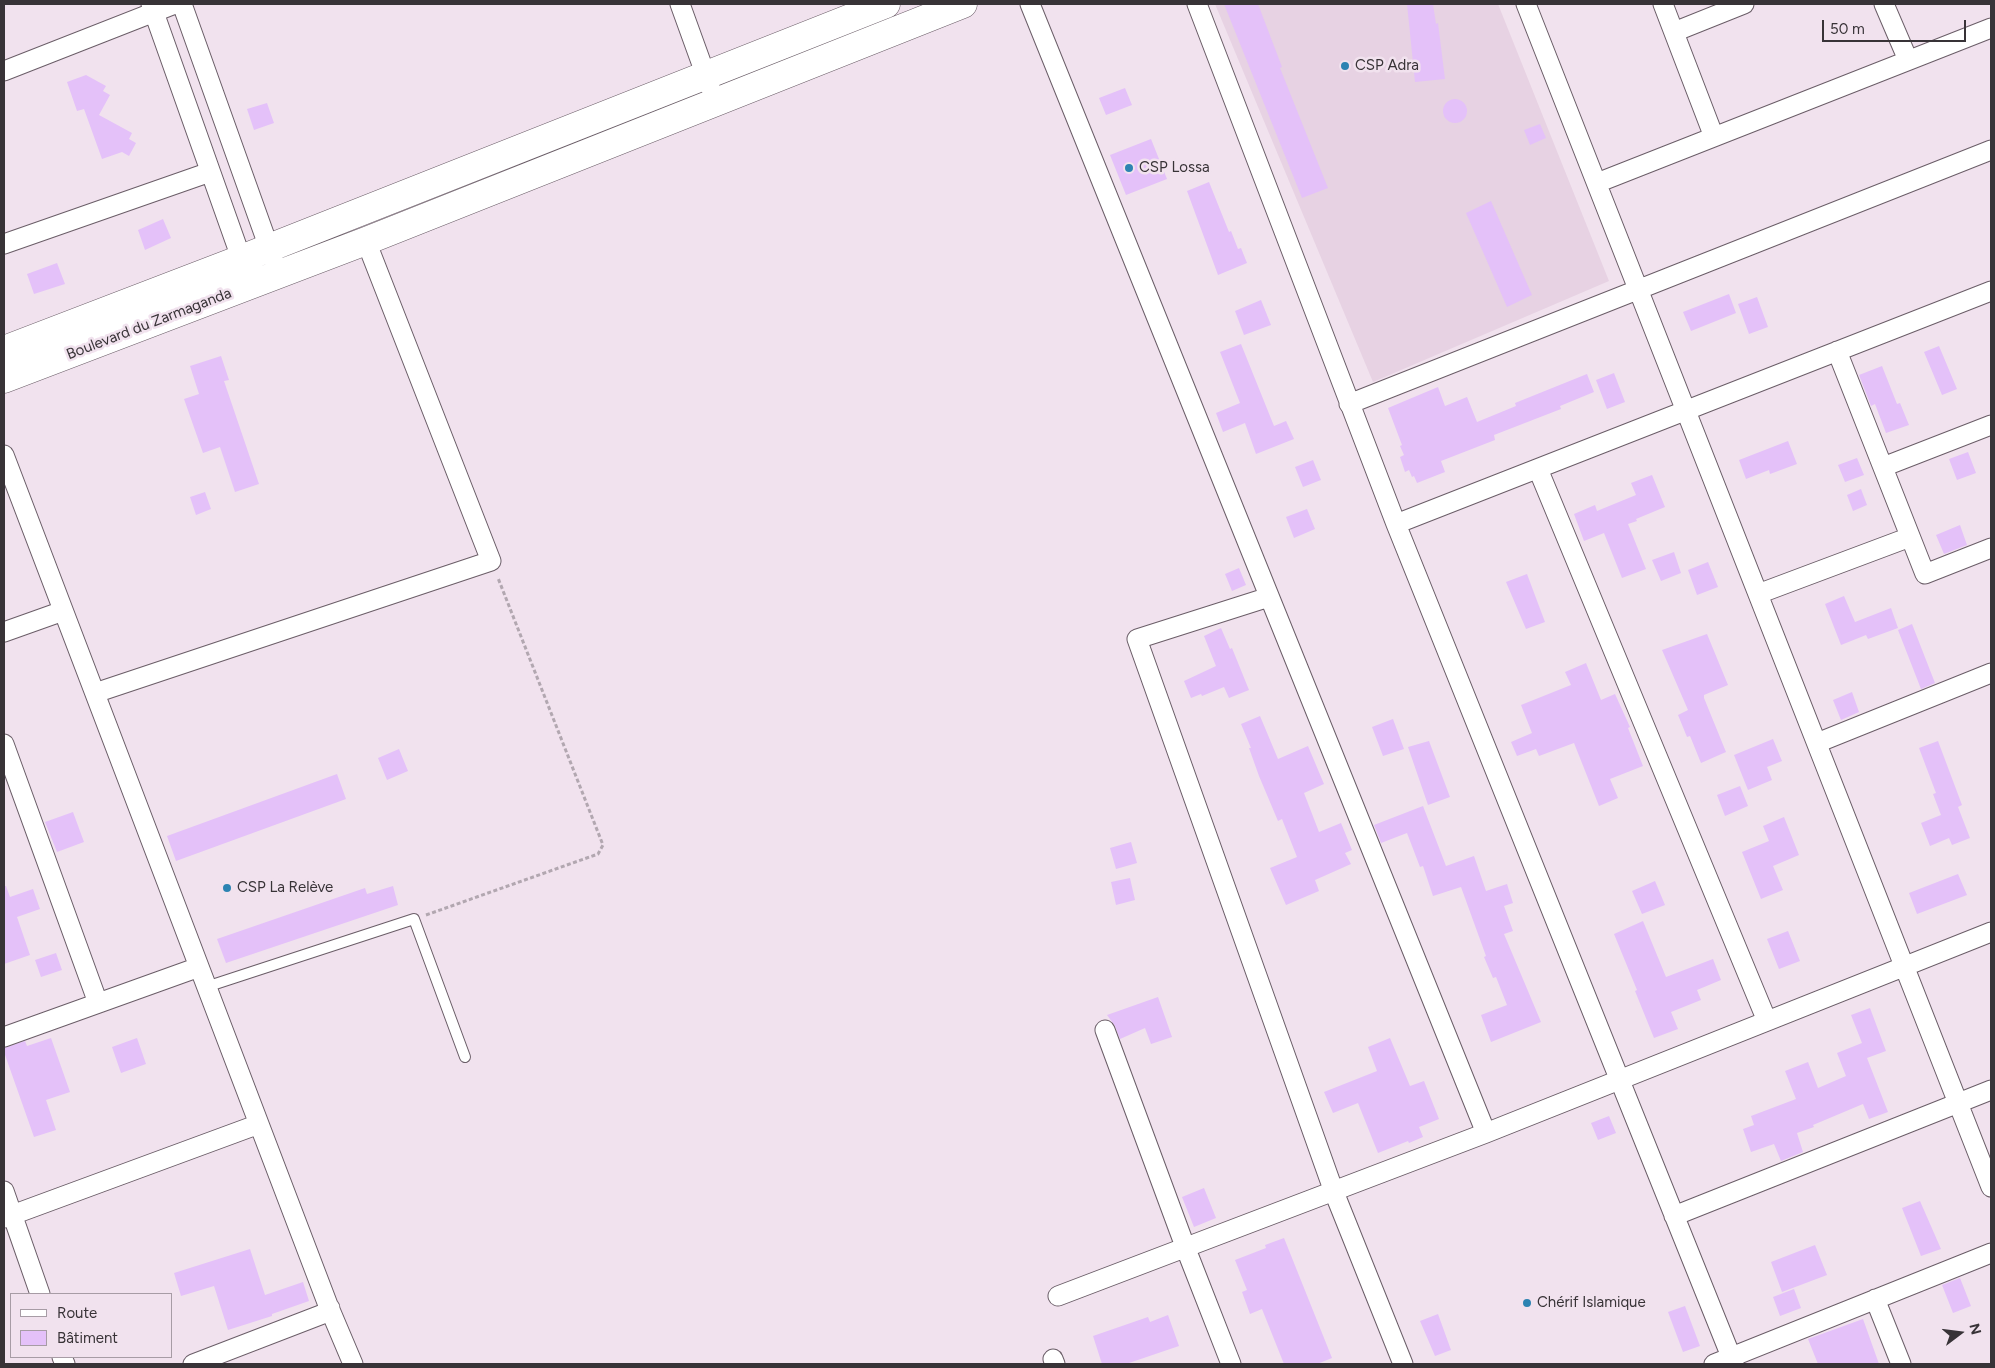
<!DOCTYPE html>
<html>
<head>
<meta charset="utf-8">
<style>
	body { margin:0 }
	#map { position:relative; width:1995px; height:1368px; overflow:hidden; background:#f1e2ee; font-family:Figtree,sans-serif }
	canvas { display:block }
	.frame { position:absolute; inset:0; border:5px solid #383337; pointer-events:none }
	.legend { position:absolute; left:10px; top:1293px; width:162px; height:65px; box-sizing:border-box; background:#f1e2ee; border:1px solid #a79ca5; margin:0; padding:6px 9px; list-style:none; font-size:15px; color:#383337 }
	.legend li { display:flex; align-items:center; gap:10px; height:25px }
	.legend b { width:25px; border:1px solid #a79ca5 }
	.north { position:absolute; left:1935px; top:1308px; width:50px; height:50px; -webkit-text-stroke:4px #f1e2ee; paint-order:stroke; rotate:75deg; font-size:14px; font-weight:700; line-height:20px; text-align:center; color:#383337 }
	.north::after { content:''; display:block; margin:auto; width:18px; height:22px; background:#383337; clip-path:polygon(50% 0,100% 100%,50% 72%,0 100%) }
	.scale { position:absolute; left:1822px; top:20px; width:144px; height:22px; box-sizing:border-box; border:2px solid #383337; border-top:0; padding-left:6px; font-size:15px; line-height:18px; white-space:nowrap; color:#383337; -webkit-text-stroke:4px #f1e2ee; paint-order:stroke }
</style>
</head>
<body>
<div id="map">
<canvas width="1995" height="1368"></canvas>
<div class="frame"></div>
<ul class="legend">
<li><b style="height:6px;background:#fff"></b>Route</li>
<li><b style="height:14px;background:#e4c1f9"></b>Bâtiment</li>
</ul>
<div class="north">N</div>
<div class="scale">50 m</div>
</div>
<script>
const ctx = document.querySelector('canvas').getContext('2d');
ctx.lineJoin = 'round';
function fill(path, color) { ctx.fillStyle = color; ctx.fill(path, 'evenodd'); }
const poly = rows => new Path2D(rows.map(r => 'M' + r).join(''));
function trace(path, color, width, dash) { ctx.strokeStyle = color; ctx.lineWidth = width; ctx.lineCap = dash ? 'butt' : 'round'; ctx.setLineDash(dash || []); ctx.stroke(path); }
function label(font, color, halo, rows, align = 'center') {
  ctx.font = font + ' Figtree,sans-serif'; ctx.lineWidth = 5; ctx.setLineDash([]); ctx.textBaseline = 'middle'; ctx.strokeStyle = halo; ctx.fillStyle = color; for (const [text, x, y, turn = 0] of rows) {
    ctx.save(); ctx.translate(x, y); ctx.rotate((+turn || 0) * Math.PI / 180); ctx.textAlign = isNaN(turn) ? turn : align; if (halo) ctx.strokeText(text, 0, 0); ctx.fillText(text, 0, 0); ctx.restore();
  }
}
fill(poly([
	[1215,4,1498,4,1609,281,1373,382]
]), '#e7d2e3');
fill(poly([
	[1224,4,1258,4,1282,67,1280,68,1328,188,1302,198],
	[1407,4,1433,4,1436,24,1438,23,1445,79,1415,82],
	[86,75,106,86,103,91,110,95,99,115,132,133,129,139,136,143,129,156,122,152,102,159,84,109,77,111,67,82],
	[1125,88,1132,105,1106,115,1099,98],
	'1443 111a12 12 0 1 1 24 0a12 12 0 1 1-24 0Z',
	[267,103,274,123,254,130,247,109],
	[1540,124,1546,138,1530,145,1524,130],
	[1151,139,1167,179,1126,195,1110,155],
	[1209,182,1229,232,1231,231,1238,249,1241,248,1247,263,1218,275,1187,191],
	[1491,201,1532,295,1507,307,1466,213],
	[163,219,171,238,145,250,138,230],
	[57,263,65,284,34,294,27,274],
	[1729,294,1736,313,1691,331,1683,312],
	[1757,297,1768,327,1749,334,1738,304],
	[1261,300,1271,325,1244,335,1235,311],
	[1241,344,1274,426,1286,421,1294,439,1256,454,1245,423,1223,432,1216,413,1240,403,1220,352],
	[1939,346,1957,389,1942,395,1924,352],
	[221,356,229,380,224,381,259,484,235,492,220,447,203,453,184,399,199,394,190,366],
	[1882,366,1897,404,1900,403,1909,425,1886,433,1875,404,1871,406,1859,375],
	[1614,373,1625,402,1607,409,1596,380],
	[1587,374,1594,392,1560,406,1561,409,1494,435,1495,440,1441,461,1445,472,1417,483,1414,476,1412,477,1409,470,1405,472,1400,457,1404,455,1400,446,1402,445,1388,408,1438,387,1445,406,1467,397,1477,422,1516,406,1515,403],
	[1788,441,1797,464,1770,474,1769,470,1746,479,1739,460],
	[1968,452,1976,473,1957,480,1949,459],
	[1857,458,1864,475,1845,482,1838,465],
	[1313,460,1321,480,1303,487,1295,467],
	[1652,475,1665,507,1636,519,1637,521,1628,524,1646,569,1622,578,1604,533,1584,541,1574,514,1595,505,1597,511,1636,495,1631,483],
	[1861,489,1867,505,1853,511,1847,495],
	[205,492,211,509,196,515,190,497],
	[1307,509,1315,529,1294,538,1286,517],
	[1960,525,1967,545,1944,554,1936,535],
	[1674,552,1681,573,1661,581,1652,560],
	[1708,562,1718,587,1697,595,1688,570],
	[1239,568,1246,585,1232,591,1225,574],
	[1527,574,1545,622,1526,629,1506,582],
	[1844,596,1855,622,1891,608,1898,628,1868,639,1866,635,1841,645,1825,604],
	[1912,624,1935,683,1921,689,1898,630],
	[1221,628,1230,649,1232,648,1249,690,1229,698,1224,687,1202,696,1201,694,1191,698,1184,681,1216,666,1204,636],
	[1707,634,1728,685,1704,695,1704,698,1726,752,1701,763,1690,736,1687,737,1678,715,1688,710,1662,650],
	[1586,663,1601,700,1615,694,1630,727,1628,728,1643,766,1610,779,1618,798,1599,806,1574,743,1539,756,1536,749,1517,756,1511,742,1532,733,1521,705,1571,685,1565,672],
	[1852,692,1859,712,1841,720,1833,700],
	[1260,716,1278,759,1308,746,1324,784,1304,793,1319,832,1341,823,1352,850,1345,853,1351,864,1315,880,1319,891,1286,905,1270,868,1297,857,1282,819,1278,821,1259,776,1249,748,1251,748,1241,724],
	[1393,719,1404,749,1383,756,1372,727],
	[1773,739,1782,761,1767,767,1772,780,1748,790,1734,755],
	[1429,741,1450,797,1428,805,1408,747],
	[1938,741,1962,805,1958,807,1970,838,1952,845,1949,838,1930,846,1921,823,1941,815,1933,794,1936,793,1919,748],
	[399,749,408,771,387,780,378,758],
	[337,774,346,799,176,861,167,836],
	[1740,786,1748,806,1725,816,1717,795],
	[1423,806,1446,866,1474,856,1486,891,1507,884,1513,903,1504,906,1513,931,1504,934,1541,1022,1491,1042,1481,1015,1507,1005,1496,977,1493,978,1484,957,1486,956,1461,887,1433,896,1423,866,1420,867,1407,833,1381,843,1374,825],
	[73,812,84,842,57,852,45,822],
	[1784,817,1799,855,1773,866,1783,890,1761,899,1742,852,1769,841,1763,826],
	[1131,842,1137,863,1116,869,1110,848],
	[1958,874,1967,895,1917,914,1909,893],
	[1130,878,1135,900,1116,905,1111,882],
	[1655,881,1665,905,1642,914,1632,891],
	[4,886,6,886,10,897,33,889,40,909,17,917,30,955,4,964],
	[393,886,398,905,226,963,217,939,365,888,367,894],
	[1643,921,1666,977,1713,959,1721,980,1697,990,1701,1000,1671,1012,1678,1029,1654,1038,1635,991,1637,990,1614,934],
	[1788,931,1800,961,1779,969,1767,939],
	[56,953,62,970,41,977,35,960],
	[1158,997,1172,1037,1151,1044,1145,1028,1120,1039,1115,1026,1107,1015],
	[1870,1008,1886,1051,1867,1058,1888,1112,1869,1119,1863,1104,1813,1125,1814,1127,1797,1133,1803,1152,1781,1161,1774,1144,1751,1152,1743,1129,1754,1125,1751,1116,1796,1099,1785,1071,1808,1062,1818,1088,1846,1076,1837,1053,1862,1043,1851,1015],
	[51,1038,70,1092,46,1100,56,1130,34,1137,4,1052,4,1048,25,1041,27,1046],
	[137,1038,146,1064,121,1073,112,1047],
	[1390,1038,1410,1086,1424,1081,1439,1119,1419,1127,1423,1137,1409,1143,1408,1141,1378,1153,1358,1103,1333,1113,1324,1092,1377,1071,1368,1047],
	[1609,1116,1616,1133,1598,1140,1591,1123],
	[1204,1188,1216,1218,1194,1227,1182,1197],
	[1920,1201,1941,1249,1921,1256,1902,1208],
	[1284,1238,1332,1358,1317,1364,1284,1364,1262,1309,1250,1314,1242,1292,1247,1290,1235,1260,1266,1248,1265,1245],
	[1815,1245,1827,1275,1782,1292,1771,1262],
	[250,1249,265,1295,303,1282,309,1301,272,1314,272,1316,228,1330,214,1286,181,1296,174,1273],
	[1960,1278,1971,1306,1953,1313,1942,1285],
	[1794,1289,1801,1308,1780,1316,1773,1297],
	[1685,1306,1700,1346,1683,1352,1668,1312],
	[1438,1314,1451,1350,1435,1356,1420,1321],
	[1168,1315,1179,1346,1126,1364,1102,1364,1093,1336,1148,1317,1150,1322],
	[1863,1319,1879,1364,1818,1364,1808,1339]
]), '#e4c1f9');
const lane = poly([
	[206,987,414,919,465,1057]
]);
const street = poly([
	[151,4,245,269],
	[182,4,273,259],
	[680,4,710,87],
	[1030,4,1486,1133],
	[1197,4,1396,524,1734,1364],
	[1526,4,1991,1187],
	[1663,4,1714,137],
	[1884,4,1908,60],
	[1674,32,1744,4],
	[4,71,175,4],
	[1597,183,1991,28],
	[4,244,210,172],
	[1837,351,1925,574,1991,548],
	[1349,404,1991,150],
	[4,455,328,1305,353,1364],
	[1883,467,1991,425],
	[1538,469,1767,1021],
	[1396,524,1991,291],
	[1758,594,1910,537],
	[1269,597,1137,639,1334,1192,1403,1364],
	[4,632,63,611],
	[95,693,491,561,366,241],
	[1817,743,1991,673],
	[4,744,98,1003],
	[1105,1030,1186,1249,1231,1364],
	[4,1037,199,967],
	[4,1191,40,1294],
	[1674,1216,1991,1090],
	[4,1218,259,1124],
	[1058,1296,1486,1133,1991,932],
	[1875,1299,1901,1364],
	[62,1357,65,1364],
	[1053,1359,1055,1364],
	[193,1364,323,1314,330,1308],
	[1714,1364,1991,1253]
]);
const secondary = poly([
	[4,350,241,259,886,4],
	[4,379,366,241,963,4]
]);
trace(lane, '#6a5d67', 12);
trace(street, '#6a5d67', 21);
trace(secondary, '#6a5d67', 29);
trace(poly([
	[426,915,598,854,603,845,498,578]
]), '#b2a7b0', 3, [4, 2.5]);
trace(lane, '#fff', 10);
trace(street, '#fff', 19);
trace(secondary, '#fff', 28);
for (const [x, y, r, color] of [
	[1345,66,5,"#2c83b2"],
	[1129,168,5,"#2c83b2"],
	[227,888,5,"#2c83b2"],
	[1527,1303,5,"#2c83b2"]
]) { const dot = new Path2D(); dot.arc(x, y, r, 0, 2 * Math.PI); ctx.fillStyle = color; ctx.fill(dot); trace(dot, '#f1e2ee', 2); }
label('15px', '#383337', '#f1e2ee', [
	["CSP Adra",1355,66],
	["CSP Lossa",1139,168],
	["CSP La Relève",237,888],
	["Chérif Islamique",1537,1303]
], 'left');
label('15px', '#383337', '#f1e2ee', [
	["Boulevard du Zarmaganda",149,324,-21]
]);
</script>
</body>
</html>
